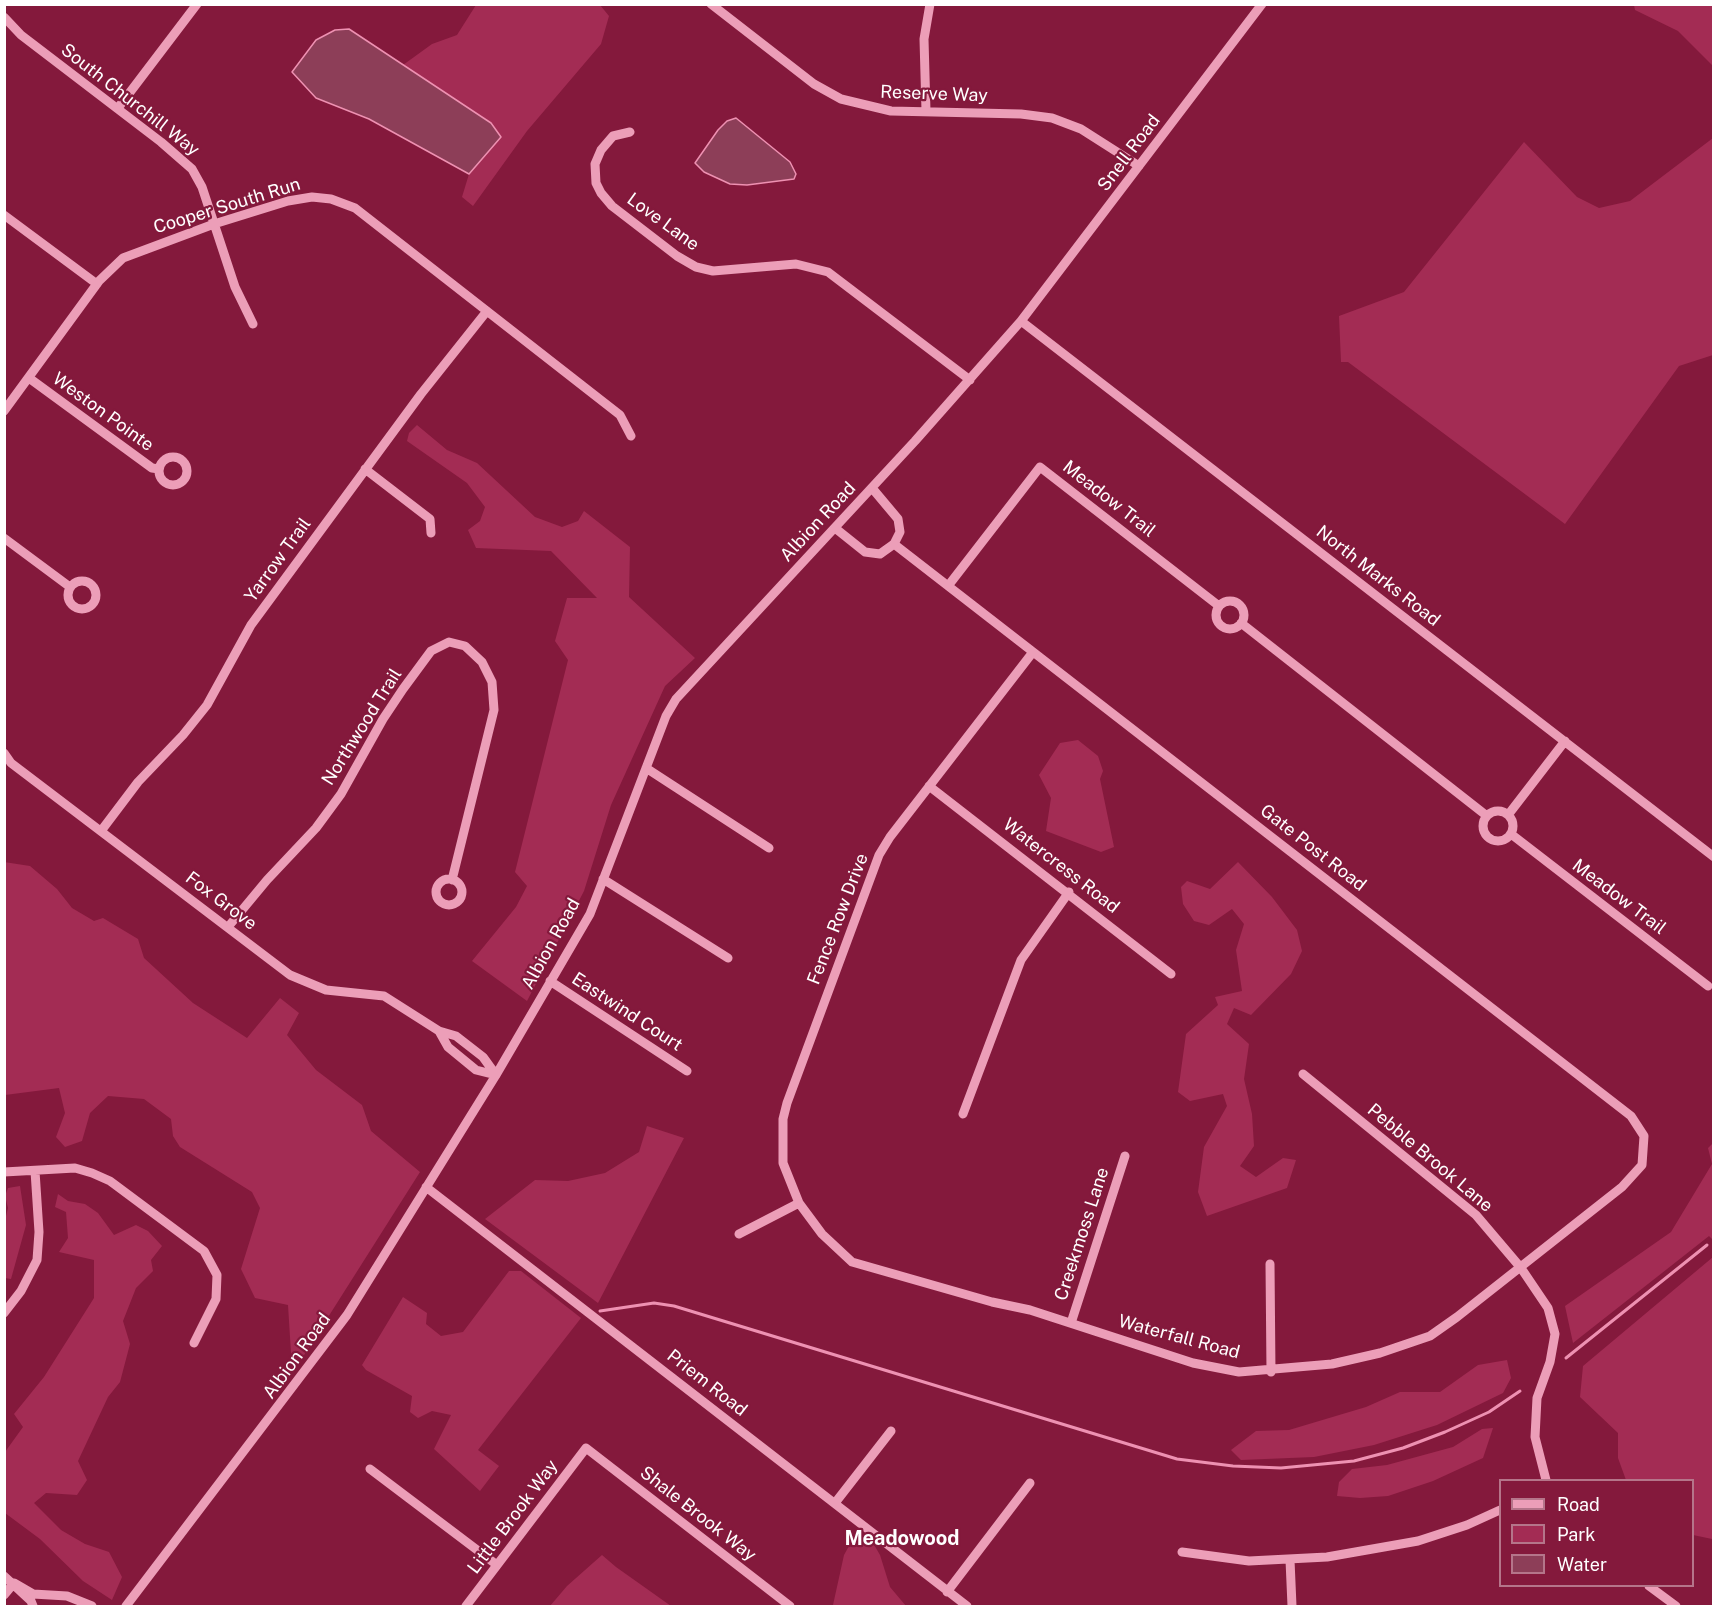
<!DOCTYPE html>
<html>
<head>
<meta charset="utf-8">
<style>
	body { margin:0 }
	#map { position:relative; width:1718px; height:1611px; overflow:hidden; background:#84193c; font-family:"Public Sans",sans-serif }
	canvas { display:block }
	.frame { position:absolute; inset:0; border:6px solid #fff; pointer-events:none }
	.legend { position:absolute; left:1499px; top:1479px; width:195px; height:108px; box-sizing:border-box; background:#84193c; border:2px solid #b5758a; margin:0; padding:8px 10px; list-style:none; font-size:18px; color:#fff }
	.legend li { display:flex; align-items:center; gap:12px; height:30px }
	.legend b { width:30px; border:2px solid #b5758a }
</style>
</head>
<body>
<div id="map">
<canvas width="1718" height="1611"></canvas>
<div class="frame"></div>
<ul class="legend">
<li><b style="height:8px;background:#ec9eb8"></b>Road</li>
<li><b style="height:16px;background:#a32c54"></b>Park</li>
<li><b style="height:16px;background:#8d3e58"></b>Water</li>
</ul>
</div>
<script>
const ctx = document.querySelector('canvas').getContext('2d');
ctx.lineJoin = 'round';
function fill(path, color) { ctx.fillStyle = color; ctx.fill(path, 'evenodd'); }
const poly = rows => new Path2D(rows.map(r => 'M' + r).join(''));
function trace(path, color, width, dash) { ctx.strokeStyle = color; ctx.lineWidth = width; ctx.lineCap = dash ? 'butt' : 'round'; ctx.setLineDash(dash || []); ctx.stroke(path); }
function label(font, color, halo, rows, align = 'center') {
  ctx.font = font + ' "Public Sans",sans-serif'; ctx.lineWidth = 4.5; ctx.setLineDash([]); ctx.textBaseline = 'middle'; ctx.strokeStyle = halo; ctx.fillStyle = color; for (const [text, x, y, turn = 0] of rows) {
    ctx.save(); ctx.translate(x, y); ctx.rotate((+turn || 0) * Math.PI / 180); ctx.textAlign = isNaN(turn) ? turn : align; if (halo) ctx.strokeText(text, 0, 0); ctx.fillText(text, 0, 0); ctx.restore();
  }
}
fill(poly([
	[476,5,600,5,609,16,601,44,527,131,473,206,462,197,469,174,501,137,491,123,403,65,432,44,457,35],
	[1634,5,1713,5,1713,66,1678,31,1635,10],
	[1713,138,1713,355,1679,366,1565,524,1348,362,1341,362,1339,316,1404,292,1524,142,1577,197,1599,208,1630,201],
	[417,425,447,450,477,463,535,517,562,527,578,521,584,511,630,547,629,597,695,658,665,686,611,805,584,891,527,1001,472,961,516,907,527,886,515,872,568,660,555,641,567,598,597,598,551,551,476,548,468,530,480,521,485,507,467,483,407,441,409,433],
	[1078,740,1098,756,1103,771,1100,779,1114,847,1101,852,1046,831,1051,798,1039,775,1060,743],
	[4,862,30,866,57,889,72,908,94,921,103,918,138,939,144,958,193,1003,247,1038,280,998,299,1013,287,1035,316,1070,362,1105,371,1131,420,1172,299,1363,291,1353,288,1305,255,1298,241,1269,260,1208,252,1192,180,1147,173,1136,171,1119,144,1099,108,1096,90,1113,82,1141,65,1147,56,1137,65,1113,59,1088,5,1095],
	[1238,862,1272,897,1297,930,1302,951,1291,974,1251,1015,1234,1008,1227,1024,1249,1044,1244,1079,1252,1114,1254,1146,1240,1166,1256,1177,1283,1158,1296,1160,1287,1188,1207,1216,1198,1192,1204,1147,1227,1106,1223,1094,1190,1101,1178,1092,1186,1034,1218,1005,1215,997,1242,991,1236,950,1244,924,1232,909,1209,925,1194,921,1183,904,1181,887,1187,881,1210,889],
	[647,1126,684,1138,598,1303,485,1219,535,1180,568,1181,605,1173,639,1152],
	[1713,1143,1713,1240,1709,1236,1573,1343,1565,1306,1671,1232,1712,1164,1708,1148],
	[20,1186,26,1225,11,1279,5,1278,4,1224,8,1208,5,1196,8,1188],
	[58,1194,68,1201,85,1204,98,1213,114,1235,136,1225,148,1231,162,1246,151,1260,153,1271,136,1288,123,1321,130,1344,120,1382,108,1397,78,1461,87,1480,77,1495,46,1493,34,1503,61,1530,85,1544,109,1552,122,1577,112,1600,83,1581,40,1539,5,1513,5,1452,23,1427,14,1414,44,1377,94,1298,94,1260,59,1252,68,1238,66,1212,55,1207],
	[1713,1257,1714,1538,1712,1539,1693,1535,1692,1480,1626,1480,1618,1458,1618,1433,1580,1397,1583,1366],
	[509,1271,521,1271,581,1318,478,1450,499,1466,480,1491,434,1449,451,1415,432,1411,418,1418,410,1412,412,1396,366,1370,362,1365,403,1297,427,1313,426,1324,441,1336,463,1332],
	[1507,1360,1511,1378,1503,1393,1437,1425,1374,1445,1314,1457,1241,1460,1231,1450,1256,1431,1289,1430,1366,1407,1400,1392,1440,1392,1478,1365],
	[1493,1428,1483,1458,1433,1481,1388,1496,1360,1498,1337,1496,1339,1482,1352,1469,1387,1465,1453,1447,1482,1429],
	[855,1535,869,1536,880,1555,890,1587,906,1606,833,1605,844,1555],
	[602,1555,616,1567,671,1606,550,1606,567,1586]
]), '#a32c54');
const water = poly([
	[349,29,491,123,501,137,469,174,369,119,316,98,292,72,316,40,335,30,349,29],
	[736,118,790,162,796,174,794,179,747,185,730,184,704,172,695,163,718,130,727,121,736,118]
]);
fill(water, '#8d3e58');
trace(water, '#ee91b2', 1.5);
trace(poly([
	[600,1311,654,1303,674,1306,1177,1459,1233,1466,1281,1468,1354,1461,1403,1448,1445,1432,1489,1412,1520,1391],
	[1566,1358,1707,1245]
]), '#ee91b2', 3);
trace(poly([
	[711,4,814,84,841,99,891,111,1021,114,1052,118,1081,129,1139,166],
	[4,17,21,35,161,142,192,169,202,187,235,287,253,324],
	[118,108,197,4],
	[926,111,924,39,930,4],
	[630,132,613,136,601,150,595,164,596,183,601,193,612,206,677,256,696,267,713,271,796,264,828,272,970,380],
	[4,215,97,284],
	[1021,321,1714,857],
	[29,378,152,468,159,469],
	[4,411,99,281,123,258,214,224,288,201,312,197,331,199,355,208,620,415,631,436],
	'159 471a14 14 0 1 1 28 0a14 14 0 1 1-28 0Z',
	[365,469,430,519,431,533],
	[835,528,865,552,880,554,894,544,900,532,898,519,872,488],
	[4,538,70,587],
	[894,544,1631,1116,1644,1136,1642,1165,1622,1187,1457,1317,1430,1336,1380,1353,1332,1364,1239,1372,1193,1363,1030,1310,992,1302,852,1262,822,1234,799,1203,783,1163,783,1119,787,1103,879,855,890,837,1033,652],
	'68 595a14 14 0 1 1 28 0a14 14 0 1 1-28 0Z',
	[948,586,1040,467,1219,606],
	'1216 615a14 14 0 1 1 28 0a14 14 0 1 1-28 0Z',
	[1241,623,1487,816],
	[4,753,11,763,290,975,326,990,384,996,439,1031,456,1036,483,1057,496,1075],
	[646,768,769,848],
	[929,786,1171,974],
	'1483 826a15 15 0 1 1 30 0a15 15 0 1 1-30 0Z',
	[1508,815,1565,741],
	[101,831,138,782,183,735,207,705,251,625,421,394,487,311],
	[1511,834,1708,986],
	[603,879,728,958],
	'436 892a13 13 0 1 1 26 0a13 13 0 1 1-26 0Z',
	[228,927,267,880,316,828,341,794,383,719,403,689,431,651,449,642,465,646,482,662,492,682,494,710,452,880],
	[550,981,687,1071],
	[439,1031,448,1047,476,1070,496,1075],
	[1303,1074,1476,1215,1521,1268,1548,1308,1555,1334,1550,1362,1537,1398,1535,1437,1546,1480],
	[963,1114,1021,960,1069,892],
	[4,1172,75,1168,92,1173,110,1181,204,1251,217,1275,216,1299,194,1343],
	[426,1187,967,1606],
	[739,1234,799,1203],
	[1270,1264,1271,1372],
	[4,1313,21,1291,37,1260,39,1232,35,1171],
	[1071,1323,1125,1156],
	[370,1469,497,1565],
	[835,1503,891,1431],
	[1182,1552,1249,1561,1327,1557,1418,1541,1467,1525,1500,1510],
	[1290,1560,1292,1606],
	[4,1576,31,1601,33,1606],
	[14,1583,33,1594,67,1596,92,1606],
	[1649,1586,1676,1606],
	[947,1592,1030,1483],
	[4,1595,14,1583],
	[126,1606,347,1315,496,1075,590,914,666,716,676,699,915,441,1021,321,1262,4],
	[466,1606,586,1448,790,1606]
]), '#ec9eb8', 9);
label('18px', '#fff', '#84193c', [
	["Reserve Way",934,94,2],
	["South Churchill Way",130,100,38],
	["Snell Road",1129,153,-53],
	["Cooper South Run",227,206,-17],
	["Love Lane",663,222,36],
	["Weston Pointe",103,412,36],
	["Meadow Trail",1109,499,38],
	["Albion Road",818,522,-47],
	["Yarrow Trail",278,560,-54],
	["North Marks Road",1378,576,38],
	["Northwood Trail",362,727,-58],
	["Gate Post Road",1313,848,38],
	["Watercress Road",1061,866,38],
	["Meadow Trail",1619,897,37],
	["Fox Grove",221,901,37],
	["Fence Row Drive",838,919,-69],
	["Albion Road",551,944,-61],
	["Eastwind Court",627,1012,33],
	["Pebble Brook Lane",1430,1158,40],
	["Creekmoss Lane",1082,1234,-72],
	["Waterfall Road",1179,1337,15],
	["Albion Road",297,1356,-54],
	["Priem Road",707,1383,38],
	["Shale Brook Way",698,1514,38],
	["Little Brook Way",513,1517,-53]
]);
label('bold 20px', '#fff', '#84193c', [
	["Meadowood",902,1539]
]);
</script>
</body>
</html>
